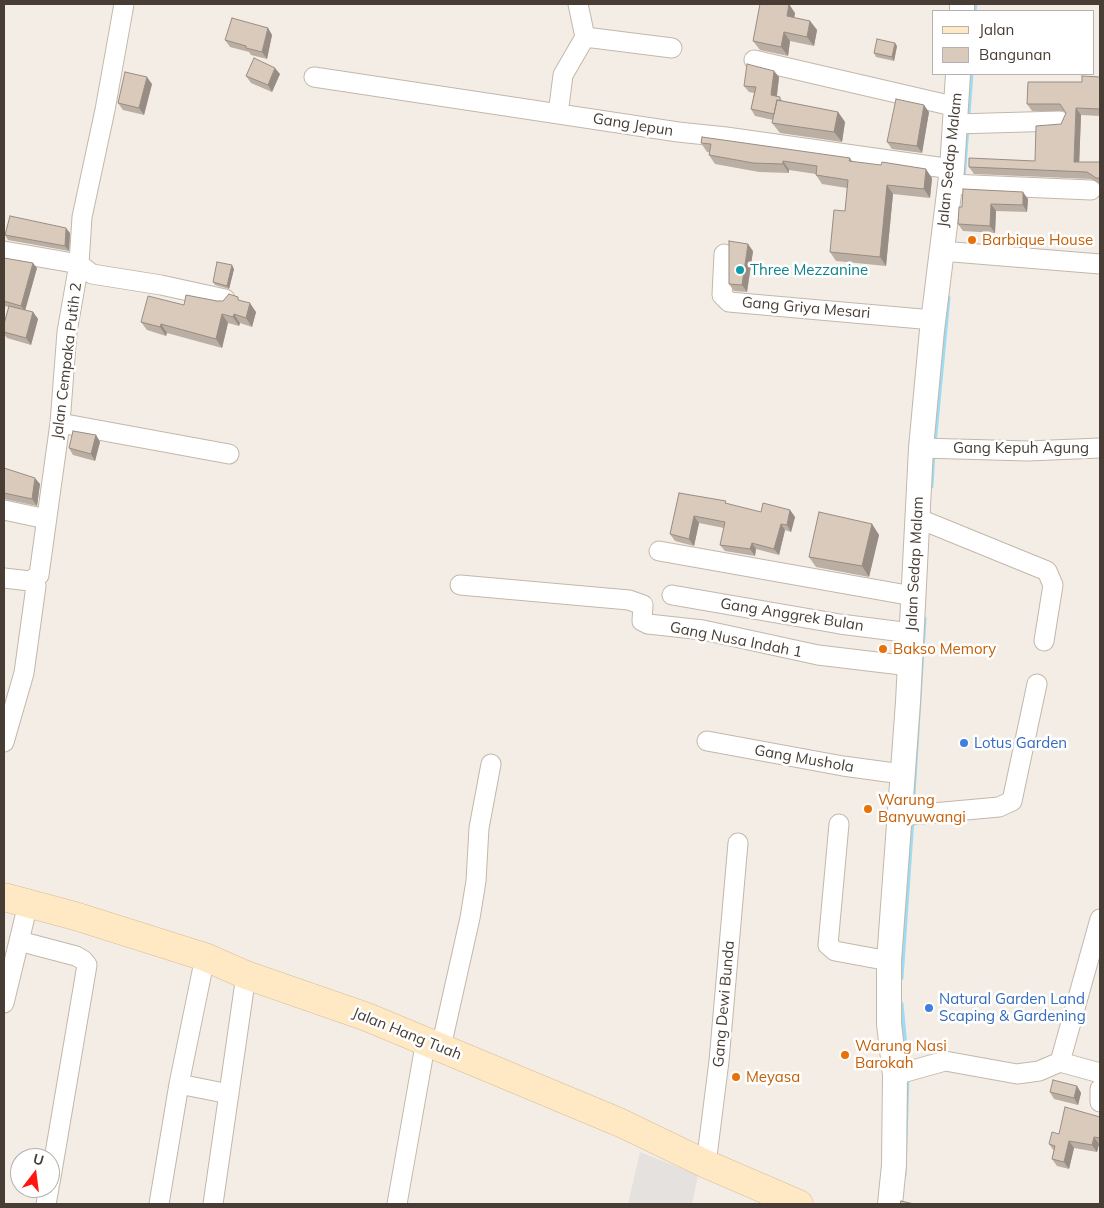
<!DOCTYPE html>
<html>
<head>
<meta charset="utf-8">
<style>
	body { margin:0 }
	#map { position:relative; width:1104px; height:1208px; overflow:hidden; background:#f4ede5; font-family:Mulish,sans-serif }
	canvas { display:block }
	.frame { position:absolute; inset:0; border:5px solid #473d34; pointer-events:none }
	.legend { position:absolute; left:932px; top:10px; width:162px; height:65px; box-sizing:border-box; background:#fff; border:1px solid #b5b1ae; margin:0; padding:6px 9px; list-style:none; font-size:15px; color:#473d34 }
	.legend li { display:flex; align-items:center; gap:10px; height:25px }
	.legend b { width:25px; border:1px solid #b5b1ae }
	.north { position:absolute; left:10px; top:1148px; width:50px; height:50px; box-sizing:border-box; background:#fff; border:1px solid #b5b1ae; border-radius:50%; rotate:15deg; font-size:14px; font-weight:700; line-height:20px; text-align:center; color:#473d34 }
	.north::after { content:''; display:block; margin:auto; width:18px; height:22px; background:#ff1611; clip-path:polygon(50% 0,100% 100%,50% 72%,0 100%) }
</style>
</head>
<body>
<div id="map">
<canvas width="1104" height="1208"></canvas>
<div class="frame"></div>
<ul class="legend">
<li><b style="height:6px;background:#ffe9c4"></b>Jalan</li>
<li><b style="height:14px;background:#d9cabc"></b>Bangunan</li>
</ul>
<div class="north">U</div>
</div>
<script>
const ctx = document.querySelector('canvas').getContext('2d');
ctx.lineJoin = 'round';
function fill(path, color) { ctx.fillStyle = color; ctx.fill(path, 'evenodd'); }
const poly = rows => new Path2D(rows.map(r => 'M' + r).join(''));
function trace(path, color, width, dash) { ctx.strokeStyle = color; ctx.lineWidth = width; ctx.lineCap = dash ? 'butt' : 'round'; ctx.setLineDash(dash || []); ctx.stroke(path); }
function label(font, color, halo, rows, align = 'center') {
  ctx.font = font + ' Mulish,sans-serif'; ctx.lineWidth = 5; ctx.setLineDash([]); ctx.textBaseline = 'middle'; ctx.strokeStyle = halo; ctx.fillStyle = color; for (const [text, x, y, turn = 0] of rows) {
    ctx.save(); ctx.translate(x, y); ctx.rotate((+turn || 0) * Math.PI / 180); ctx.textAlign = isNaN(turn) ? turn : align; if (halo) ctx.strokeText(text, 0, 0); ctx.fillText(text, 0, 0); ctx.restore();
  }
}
fill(poly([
	[640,1152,698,1175,692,1204,628,1204]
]), '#e4e1de');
trace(poly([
	[974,11,975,4],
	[963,180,971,74],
	[934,444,948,298],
	[931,486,933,452],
	[912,811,924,619],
	[901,978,912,819],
	[901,1004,907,1067],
	[904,1175,907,1076]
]), '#9cdcf5', 5);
const minor = poly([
	[578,4,585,37,672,48],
	[754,60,957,107],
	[314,77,678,132,726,137,952,169],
	[558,114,563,75,585,37],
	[956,124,1060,121],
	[950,184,1091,190],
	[4,251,79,264,92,274,161,285,225,299],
	[941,251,1100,264],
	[724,254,722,295,729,302,933,320],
	[60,423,229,454],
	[921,448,1028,451,1100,448],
	[4,510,46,519],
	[917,518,1047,571,1053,585,1044,641],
	[659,551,913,596],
	[4,578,30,581,39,575,60,423,67,332,79,264,82,217,105,110,124,4],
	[460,585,629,600,643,605,642,621,648,624,703,630,818,655,910,666],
	[672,595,840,624,911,633],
	[707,741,843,766,902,774],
	[4,742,24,673,36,586,34,580],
	[900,816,999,807,1012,801,1037,684],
	[839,824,828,945,835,951,889,961],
	[19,941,76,956,83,960,87,965,50,1183],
	[4,1003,28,904],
	[441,1047,470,918,476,881,479,828,491,764],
	[1060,1062,1100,1073],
	[895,1075,945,1061,1017,1074,1039,1071,1060,1062,1100,919],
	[179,1084,229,1094],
	[1100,1089,1100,1102],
	[706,1164,719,1061,738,843],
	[46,1204,49,1188],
	[159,1204,179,1084,205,957],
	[213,1204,246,975],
	[397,1204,426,1040]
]);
const tertiary = poly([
	[962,11,962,4],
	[890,1204,894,1165,895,1075,889,1024,889,961,908,702,921,448,932,330,952,169,958,74]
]);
const secondary = poly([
	[4,897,75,916,205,957,246,975,367,1017,621,1123,706,1164,799,1204]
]);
trace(minor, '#c3b7aa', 21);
trace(tertiary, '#c3b7aa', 26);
trace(secondary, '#d7bc91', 29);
trace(minor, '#fff', 19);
trace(tertiary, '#fff', 24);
trace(secondary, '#ffe9c4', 28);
fill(poly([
	[795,13,794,18,810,21,817,30,814,46,790,41,788,56,760,50,753,41],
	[268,28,272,35,267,59,251,55,249,52,230,47,225,40],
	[897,46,894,61,876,57,874,53],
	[774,71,779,77,777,96,783,101,838,112,845,122,842,142,780,133,772,123,773,120,755,116,751,109,754,93,749,92,744,86],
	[280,74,272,92,251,83,246,76],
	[1100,77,1100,116,1081,115,1079,162,1100,162,1100,184,1091,179,974,174,969,167,1035,161,1061,124,1066,113,1065,111,1032,111,1027,104,1082,82],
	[152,84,144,115,123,110,118,103],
	[929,112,922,153,892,149,887,142],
	[701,143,850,158,853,162,932,178,930,198,893,194,886,266,836,261,830,252,845,211,847,188,822,184,816,175,816,174,789,170,789,173,759,172,715,164,709,155,709,152,707,152],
	[1028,199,1027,212,996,211,995,233,963,231,958,224,962,207],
	[70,233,69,251,8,240,5,235],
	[753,251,747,292,734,291,729,284],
	[4,258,37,268,25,310,33,312,38,319,31,345,7,338,4,334,4,324,9,307,4,306],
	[234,269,229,289,215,285,213,282],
	[241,301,256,312,252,327,240,323,239,326,228,323,222,348,167,333,166,336,147,330,141,322,184,305],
	[96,435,100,442,95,461,73,455,69,448],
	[4,468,40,484,37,506,4,499],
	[679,493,761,512,790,510,795,517,791,532,785,530,779,555,756,549,755,556,725,551,720,545,724,528,699,523,694,546,675,541,670,534],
	[872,524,879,535,869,577,816,567,809,557],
	[1077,1086,1081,1093,1078,1105,1054,1099,1050,1092],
	[1100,1117,1100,1144,1099,1144,1097,1152,1074,1148,1069,1169,1057,1166,1052,1159,1054,1151,1049,1144,1059,1134]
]), '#bbaea2');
fill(poly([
	[789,4,795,13,793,25,787,16],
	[810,21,817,30,814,46,807,37],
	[268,28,272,35,267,59,262,52],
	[784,32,790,41,788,56,781,47],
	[895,43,897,46,894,61,892,57],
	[275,68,280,74,272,92,268,85],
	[774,71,779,77,776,102,771,95],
	[147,77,152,84,144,115,139,108],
	[924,105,929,112,922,153,917,146],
	[1076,108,1081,115,1079,169,1074,162],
	[838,112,845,122,842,142,834,132],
	[783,161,789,170,789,173,783,164],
	[926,169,932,178,930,198,924,189],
	[887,185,893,194,886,266,880,257],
	[1023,192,1028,199,1027,212,1023,205],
	[991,204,996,211,995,233,990,226],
	[66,228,70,233,69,251,65,246],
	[748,244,753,251,747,292,742,285],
	[33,263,37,268,25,311,21,306],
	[232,265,234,269,229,289,227,286],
	[250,303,256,312,252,327,246,318],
	[33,312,38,319,31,345,26,338],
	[222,314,228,323,222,348,216,339],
	[234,314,240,323,239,326,233,317],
	[161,324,167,333,166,336,160,327],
	[96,435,100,442,95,461,91,454],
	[35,478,40,484,37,506,32,499],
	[790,510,795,517,791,532,787,525],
	[694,516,699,523,694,546,689,539],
	[781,524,785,530,779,555,774,549],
	[872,524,879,535,869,577,862,566],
	[752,543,756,549,755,556,750,549],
	[1077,1086,1081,1093,1078,1105,1074,1098],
	[1094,1137,1099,1144,1097,1152,1092,1145],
	[1069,1141,1074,1148,1069,1169,1064,1162]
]), '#988d84');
const building = poly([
	[760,4,789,4,787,16,810,21,807,37,784,32,781,47,753,41,760,4],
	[232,18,268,28,262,52,246,48,246,46,225,40,232,18],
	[877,39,895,43,892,57,874,53,877,39],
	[254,58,275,68,268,85,246,76,254,58],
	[747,64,774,71,771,95,780,97,780,101,777,100,774,114,751,109,756,87,744,86,747,64],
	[125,72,147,77,139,108,118,103,125,72],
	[1082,76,1100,77,1100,109,1076,108,1074,162,1100,162,1100,178,1096,178,1087,172,969,167,969,158,1035,161,1036,126,1061,124,1066,113,1060,104,1027,104,1028,82,1082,82,1082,76],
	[896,99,924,105,917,146,887,142,896,99],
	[777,100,838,112,834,132,772,123,777,100],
	[702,137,850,158,849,161,881,165,882,162,926,169,924,189,887,185,880,257,830,252,834,210,845,211,848,180,816,175,817,166,783,161,783,164,753,163,709,155,711,144,701,143,702,137],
	[963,189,1023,192,1023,205,991,204,990,226,958,224,959,207,962,207,963,189],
	[10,216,66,228,65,246,5,235,10,216],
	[729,241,748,244,742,285,729,284,729,241],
	[4,258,33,263,21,306,4,301,4,258],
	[217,262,232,265,227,286,213,282,217,262],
	[229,294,238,297,238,300,250,303,246,318,234,314,233,317,222,314,216,339,161,324,160,327,141,322,148,296,184,305,186,295,217,301,223,301,229,294],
	[9,306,33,312,26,338,4,332,4,324,9,306],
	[73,431,96,435,91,454,69,448,73,431],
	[4,468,35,478,32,499,4,493,4,468],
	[679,493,726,501,725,503,761,512,763,503,790,510,787,525,781,524,774,549,752,543,750,549,720,545,725,522,694,516,689,539,670,534,679,493],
	[819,512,872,524,862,566,809,557,819,512],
	[1053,1080,1077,1086,1074,1098,1050,1092,1053,1080],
	[1065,1107,1100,1117,1100,1138,1094,1137,1092,1145,1069,1141,1064,1162,1052,1159,1055,1146,1049,1144,1052,1132,1059,1134,1065,1107],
	[901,1201,914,1204,900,1204,901,1201]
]);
fill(building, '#d9cabc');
trace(building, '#988d84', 1);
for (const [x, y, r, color] of [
	[972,240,5,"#e8710a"],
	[740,270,5,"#0f9aa8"],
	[883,649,5,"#e8710a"],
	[964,743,5,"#3f7fe0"],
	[868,809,5,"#e8710a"],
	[929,1008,5,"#3f7fe0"],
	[845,1055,5,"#e8710a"],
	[736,1077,5,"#e8710a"]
]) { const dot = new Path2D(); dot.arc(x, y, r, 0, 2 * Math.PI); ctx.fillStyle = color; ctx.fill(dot); trace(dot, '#fff', 2); }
label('15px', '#473d34', '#fff', [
	["Gang Jepun",633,125,9],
	["Jalan Sedap Malam",950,160,-84],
	["Gang Griya Mesari",806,308,5],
	["Jalan Cempaka Putih 2",67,361,-83],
	["Gang Kepuh Agung",1021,448],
	["Jalan Sedap Malam",915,564,-87],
	["Gang Anggrek Bulan",792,615,9],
	["Gang Nusa Indah 1",736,640,11],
	["Gang Mushola",804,759,10],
	["Gang Dewi Bunda",724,1004,-85],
	["Jalan Hang Tuah",407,1034,22]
]);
label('15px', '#c56008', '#fff', [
	["Barbique House",982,240],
	["Bakso Memory",893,649],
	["Warung",878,800],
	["Banyuwangi",878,817],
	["Warung Nasi",855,1046],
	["Barokah",855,1063],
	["Meyasa",746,1077]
], 'left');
label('15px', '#0d838f', '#fff', [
	["Three Mezzanine",750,270]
], 'left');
label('15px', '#366cbe', '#fff', [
	["Lotus Garden",974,743],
	["Natural Garden Land",939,999],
	["Scaping & Gardening",939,1016]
], 'left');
</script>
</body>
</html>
